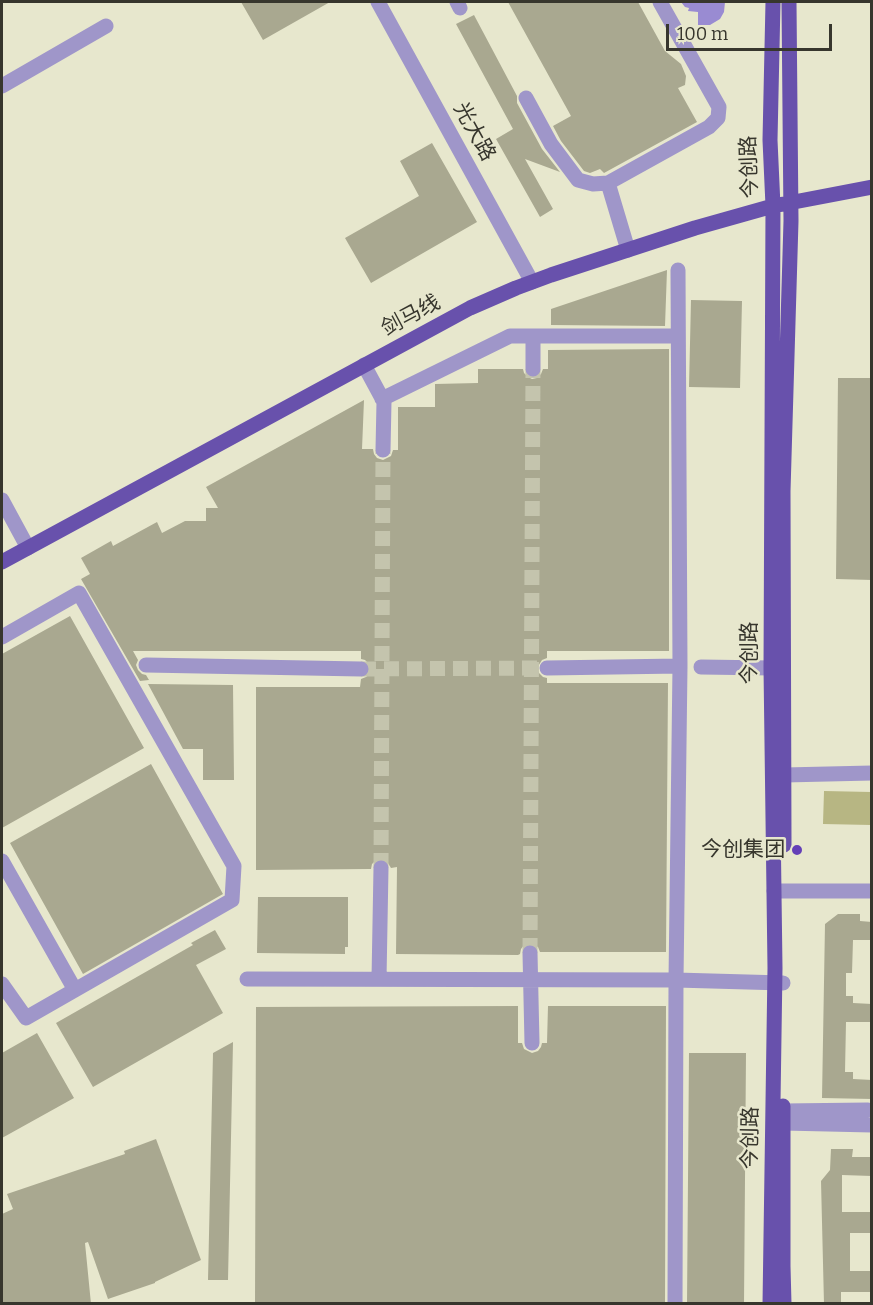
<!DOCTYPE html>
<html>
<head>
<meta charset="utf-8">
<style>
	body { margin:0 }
	#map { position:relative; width:873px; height:1305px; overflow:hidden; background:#e7e7cd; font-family:Bitter,serif }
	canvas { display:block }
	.frame { position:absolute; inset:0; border:3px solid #37362d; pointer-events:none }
	.scale { position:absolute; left:666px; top:24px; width:166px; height:27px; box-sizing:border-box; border:3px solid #37362d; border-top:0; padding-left:8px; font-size:18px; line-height:21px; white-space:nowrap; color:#37362d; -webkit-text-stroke:4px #e7e7cd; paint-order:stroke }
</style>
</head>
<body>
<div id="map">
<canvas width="873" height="1305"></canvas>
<div class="frame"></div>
<div class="scale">100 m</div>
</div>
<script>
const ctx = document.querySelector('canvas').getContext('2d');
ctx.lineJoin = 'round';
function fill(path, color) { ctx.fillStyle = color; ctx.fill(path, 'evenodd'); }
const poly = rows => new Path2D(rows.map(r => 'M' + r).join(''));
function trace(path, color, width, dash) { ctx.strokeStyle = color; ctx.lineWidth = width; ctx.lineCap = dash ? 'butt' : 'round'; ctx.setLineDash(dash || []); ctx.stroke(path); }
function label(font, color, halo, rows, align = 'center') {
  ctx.font = font + ' Bitter,"Noto Sans SC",serif'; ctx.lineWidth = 5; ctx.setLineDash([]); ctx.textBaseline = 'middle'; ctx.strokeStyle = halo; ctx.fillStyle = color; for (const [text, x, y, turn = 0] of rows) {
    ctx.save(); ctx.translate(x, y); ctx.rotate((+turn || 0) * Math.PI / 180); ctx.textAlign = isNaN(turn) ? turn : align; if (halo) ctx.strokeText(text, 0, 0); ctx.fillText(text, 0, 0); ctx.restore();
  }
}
fill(poly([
	[824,791,871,792,871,825,823,824]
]), '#b7b683');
fill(poly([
	[681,2,725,2,724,12,720,19,710,25,698,25,698,12,688,11,689,8,685,7]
]), '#998bd2');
fill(poly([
	[241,2,330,2,263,40],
	[508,2,638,2,665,51,681,64,686,76,685,85,678,88,697,122,604,173,600,169,590,173,584,171,561,141,553,126,571,116],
	[474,15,517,96,517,103,542,149,560,172,525,159,553,209,540,217,496,139,513,129,456,24],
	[432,143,477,222,371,283,345,238,419,196,400,161],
	[667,270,665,326,551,325,551,309],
	[691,300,742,301,740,388,689,387],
	[669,349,669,651,547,651,547,658,542,660,537,668,539,673,543,677,547,678,547,683,668,683,666,952,540,952,538,947,530,943,524,945,521,949,520,954,518,955,396,954,397,867,391,868,386,860,382,858,377,859,372,864,371,869,368,869,256,870,256,687,360,687,361,679,366,677,370,674,371,669,369,664,365,660,361,659,361,651,133,651,138,660,136,665,138,670,142,674,146,675,149,680,140,681,81,579,90,574,81,558,111,541,113,546,157,522,162,533,185,521,206,521,206,508,218,508,206,487,364,400,362,449,373,449,374,454,377,458,383,460,391,456,393,450,398,450,398,407,435,407,435,384,478,383,478,369,523,369,524,373,528,377,532,379,537,378,541,374,543,369,548,369,548,350],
	[838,378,872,378,872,580,836,579],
	[70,616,144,748,2,828,2,654],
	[148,684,233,685,234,780,203,780,203,749,183,749],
	[151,764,223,894,83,974,10,843],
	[258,897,348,897,348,947,345,947,345,954,257,953],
	[838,914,860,914,860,921,872,922,872,940,853,940,852,973,846,973,846,996,853,996,853,1003,872,1004,872,1022,846,1022,845,1072,853,1072,853,1079,872,1080,872,1099,822,1098,825,924],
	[215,930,226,949,196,965,223,1013,93,1087,56,1023,193,945,191,943],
	[518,1006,518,1043,522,1043,524,1049,532,1053,538,1051,541,1047,542,1043,547,1043,548,1006,666,1006,665,1304,255,1304,256,1007],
	[37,1033,74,1098,2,1138,2,1053],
	[233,1042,228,1280,208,1280,213,1053],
	[689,1053,746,1053,744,1304,687,1304],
	[156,1139,201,1260,155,1282,155,1283,108,1299,88,1242,85,1243,91,1304,2,1304,2,1214,13,1209,7,1194,125,1154,124,1151],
	[831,1149,853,1149,852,1157,872,1157,872,1176,842,1175,842,1212,872,1212,872,1233,850,1233,850,1271,872,1271,872,1292,841,1292,841,1304,824,1304,821,1181,830,1170]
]), '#a9a890');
trace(poly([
	[361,669,541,668],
	[381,868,383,450],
	[530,953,533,369]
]), '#c4c4ad', 15, [15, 8]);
trace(poly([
	[378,2,532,282],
	[457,2,460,8],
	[2,86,106,26],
	[526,98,551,144,578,180,593,184,608,183,709,127,718,118,719,107,660,2],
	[608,183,628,250],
	[364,365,384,402,383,450],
	[533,369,533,336],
	[382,399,510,336,678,336],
	[2,500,28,548],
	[2,637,79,593,234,866,232,900,26,1018,2,984],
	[146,665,361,669],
	[701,667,771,668],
	[547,668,680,666],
	[784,775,872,773],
	[2,861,75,990],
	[774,891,872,891],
	[530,953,532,1043],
	[247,979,676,980,783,983],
	[379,979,381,868],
	[783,1111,868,1110],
	[783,1123,872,1125],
	[675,1304,676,980,680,666,678,270]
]), '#9f96c9', 15);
trace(poly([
	[2,562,470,308,516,288,551,275,695,228,773,206,872,187],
	[784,845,783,491,791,221,789,2],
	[783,1106,783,1266,784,1304],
	[770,1304,775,968,771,668,773,206,770,140,773,2]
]), '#6851ac', 15);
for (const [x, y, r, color] of [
	[797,850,6,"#643fb7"]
]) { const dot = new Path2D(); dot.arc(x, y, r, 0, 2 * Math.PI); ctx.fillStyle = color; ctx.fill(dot); trace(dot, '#e7e7cd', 2); }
label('21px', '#37362d', '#e7e7cd', [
	["光大路",474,132,61],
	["今创路",750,167,-92],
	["剑马线",411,316,-28],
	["今创路",750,653,-90],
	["今创路",751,1138,-89]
]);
label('21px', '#37362d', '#e7e7cd', [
	["今创集团",785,850]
], 'right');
</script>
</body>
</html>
